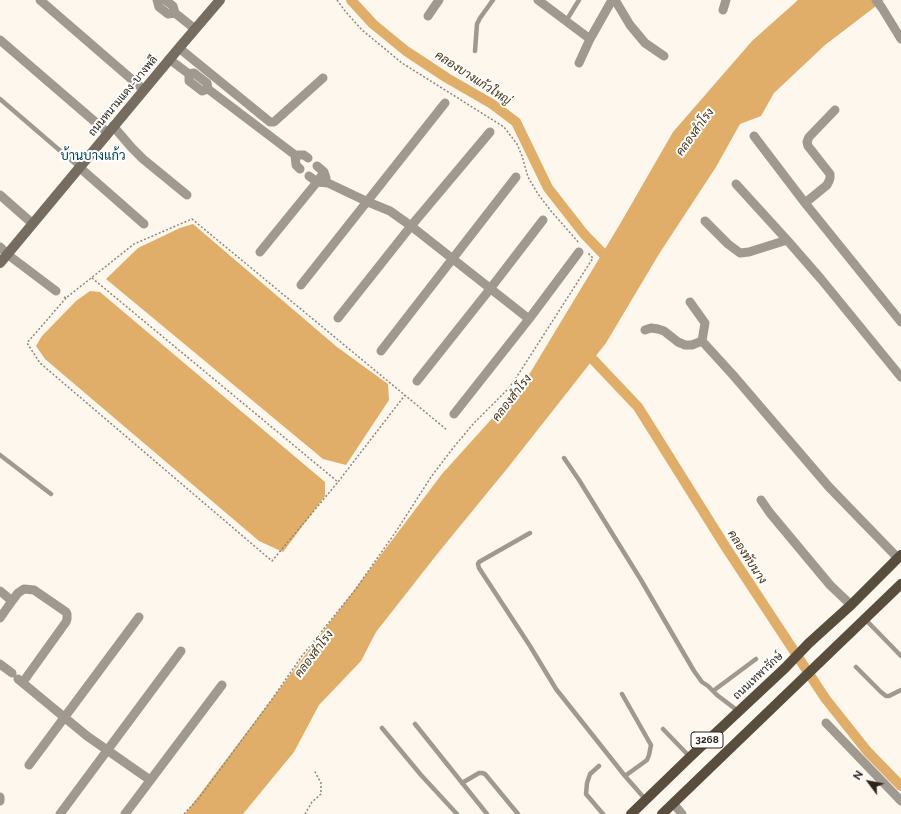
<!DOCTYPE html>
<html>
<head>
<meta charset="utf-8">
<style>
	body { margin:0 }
	#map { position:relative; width:901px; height:814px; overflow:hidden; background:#fdf7ee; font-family:Raleway,sans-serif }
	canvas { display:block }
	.north { position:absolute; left:849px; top:762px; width:40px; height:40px; -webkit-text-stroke:3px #fff; paint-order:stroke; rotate:302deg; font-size:11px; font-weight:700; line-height:16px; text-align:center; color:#2b251d }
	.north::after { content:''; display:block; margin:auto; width:14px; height:18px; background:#2b251d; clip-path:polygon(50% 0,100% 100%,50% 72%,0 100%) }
</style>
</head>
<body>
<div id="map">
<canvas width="901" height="814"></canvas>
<div class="north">N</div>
</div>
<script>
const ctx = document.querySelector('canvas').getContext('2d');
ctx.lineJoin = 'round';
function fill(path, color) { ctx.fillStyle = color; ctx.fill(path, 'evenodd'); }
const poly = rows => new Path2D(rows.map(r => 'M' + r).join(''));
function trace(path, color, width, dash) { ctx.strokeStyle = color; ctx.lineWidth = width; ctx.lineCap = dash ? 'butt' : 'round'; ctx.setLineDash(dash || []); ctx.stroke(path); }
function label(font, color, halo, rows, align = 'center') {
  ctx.font = font + ' Raleway,Sarabun,sans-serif'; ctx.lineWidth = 4; ctx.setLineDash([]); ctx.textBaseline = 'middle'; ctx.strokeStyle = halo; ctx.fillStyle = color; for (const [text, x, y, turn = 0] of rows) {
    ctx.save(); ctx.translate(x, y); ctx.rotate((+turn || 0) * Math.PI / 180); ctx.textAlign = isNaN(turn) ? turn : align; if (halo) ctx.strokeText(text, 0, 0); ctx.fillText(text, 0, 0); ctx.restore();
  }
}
fill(poly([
	[798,0,884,0,825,45,774,93,761,116,740,124,716,167,659,254,606,343,510,465,438,553,376,632,361,661,319,705,294,752,243,814,185,814,442,474,524,383,620,224,673,132,752,41],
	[193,224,337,347,388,384,389,400,346,465,323,459,106,279,138,248,180,228],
	[90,291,100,292,325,482,325,496,283,552,259,541,45,359,36,346,42,336,76,301]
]), '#e0ae69');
trace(poly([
	[351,0,373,24,406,51,447,78,492,104,516,122,548,188,584,234,612,263],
	[583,349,638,407,725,546,825,698,867,751,901,786]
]), '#e0ae69', 10);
trace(poly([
	[337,0,345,11,362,30,402,63,504,127,517,144,522,156,528,177,538,194,551,211,579,243],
	[92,278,338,482,405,395],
	[64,297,66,298,134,244,192,219,447,430],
	[66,298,27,343,40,363,272,561,338,482],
	[184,814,199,798,270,702,302,656,355,590,397,530,431,477,453,448,474,423,509,388,516,378,593,258,587,252],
	[305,814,312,802,321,794,321,783,314,770]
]), '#8d877f', 1.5, [2, 2]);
trace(poly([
	[566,21,579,0],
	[475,51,477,24,480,18,493,0],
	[0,99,79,167],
	[0,455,51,494],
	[564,458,579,480,641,580,694,671,702,682,708,686,717,695,738,711],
	[530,533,479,562,478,564,479,568,530,646,556,689,625,776,646,800],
	[865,619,901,656],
	[856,667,881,692,886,696,889,696,901,690],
	[713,691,756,659],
	[622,694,651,745,649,755,647,760,625,776],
	[415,724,487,814],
	[382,728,421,775,457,814],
	[663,729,690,757],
	[599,766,590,774,587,783,586,794,603,814],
	[462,783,479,773,482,773,485,774,518,814]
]), '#a09990', 4.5);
trace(poly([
	[40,0,144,90],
	[157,0,159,7,168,14,175,13],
	[165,0,173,6,175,13,195,29],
	[538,0,590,39],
	[615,0,630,25,645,43,664,56],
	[876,0,882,8,901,39],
	[723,10,726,0],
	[428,16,439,0],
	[0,40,108,133],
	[179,48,270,122,274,122,323,78],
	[169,59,189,74,194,73,207,83,208,89],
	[579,63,590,39,612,0],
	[189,74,189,81,202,91,208,89],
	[208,89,295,155,304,155,308,158],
	[113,126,132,148,143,159,187,195],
	[754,136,805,203,901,322],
	[295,155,296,165,300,169],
	[317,166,324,172,326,178],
	[79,167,144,224],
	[309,176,317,182,328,183,368,202,390,211,411,226,529,319],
	[736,184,787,240],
	[0,195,33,224],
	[805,203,827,185,829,181,830,178,830,174,808,146,807,142,809,137,835,110],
	[705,221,728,244,740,253,749,252,787,240,821,279,901,377],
	[0,247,7,254,56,291],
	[260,252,317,182,324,172],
	[301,285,445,103],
	[690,302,705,323,702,341,733,375,829,487,898,558],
	[338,318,411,226,490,132],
	[645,330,651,328,658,329,664,331,678,342,685,345,692,345,702,341],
	[381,351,516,177],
	[417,381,490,289,543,220],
	[454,414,529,319,579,252],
	[761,500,770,513,830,585,851,605],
	[0,591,12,601],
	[0,618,12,601,18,593,24,589,34,590,66,612,67,614,67,619,66,622,23,682],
	[0,664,12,673],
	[18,679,87,736,150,780],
	[826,723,901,801],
	[29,765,139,617],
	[0,797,0,801],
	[673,803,682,814],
	[60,814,181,651],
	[125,814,222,685]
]), '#a09990', 9);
trace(poly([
	[0,263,179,48,220,0]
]), '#766c60', 10);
trace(poly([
	[631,814,690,757,785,668,809,643,851,605,901,555],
	[662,814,901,584]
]), '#594d3e', 10);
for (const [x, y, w] of [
	[707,740,32]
]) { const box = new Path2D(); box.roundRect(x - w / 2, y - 8, w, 16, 3); ctx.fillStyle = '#fff'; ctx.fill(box); trace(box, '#2b251d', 1); }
label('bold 10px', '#2b251d', null, [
	["3268",707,740]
]);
label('11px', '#2b251d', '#fff', [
	["ถนนหนามแดง-บางพลี",123,96,-50],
	["ถนนเทพารักษ์",758,676,-43]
]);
label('italic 12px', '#473214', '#fff', [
	["คลองบางแก้วใหญ่",473,78,33],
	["คลองสำโรง",695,132,-54],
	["คลองสำโรง",512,398,-52],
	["คลองทับนาง",747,557,57],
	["คลองสำโรง",314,654,-53]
]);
label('13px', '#05454f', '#fff', [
	["บ้านบางแก้ว",93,156]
]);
</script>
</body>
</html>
